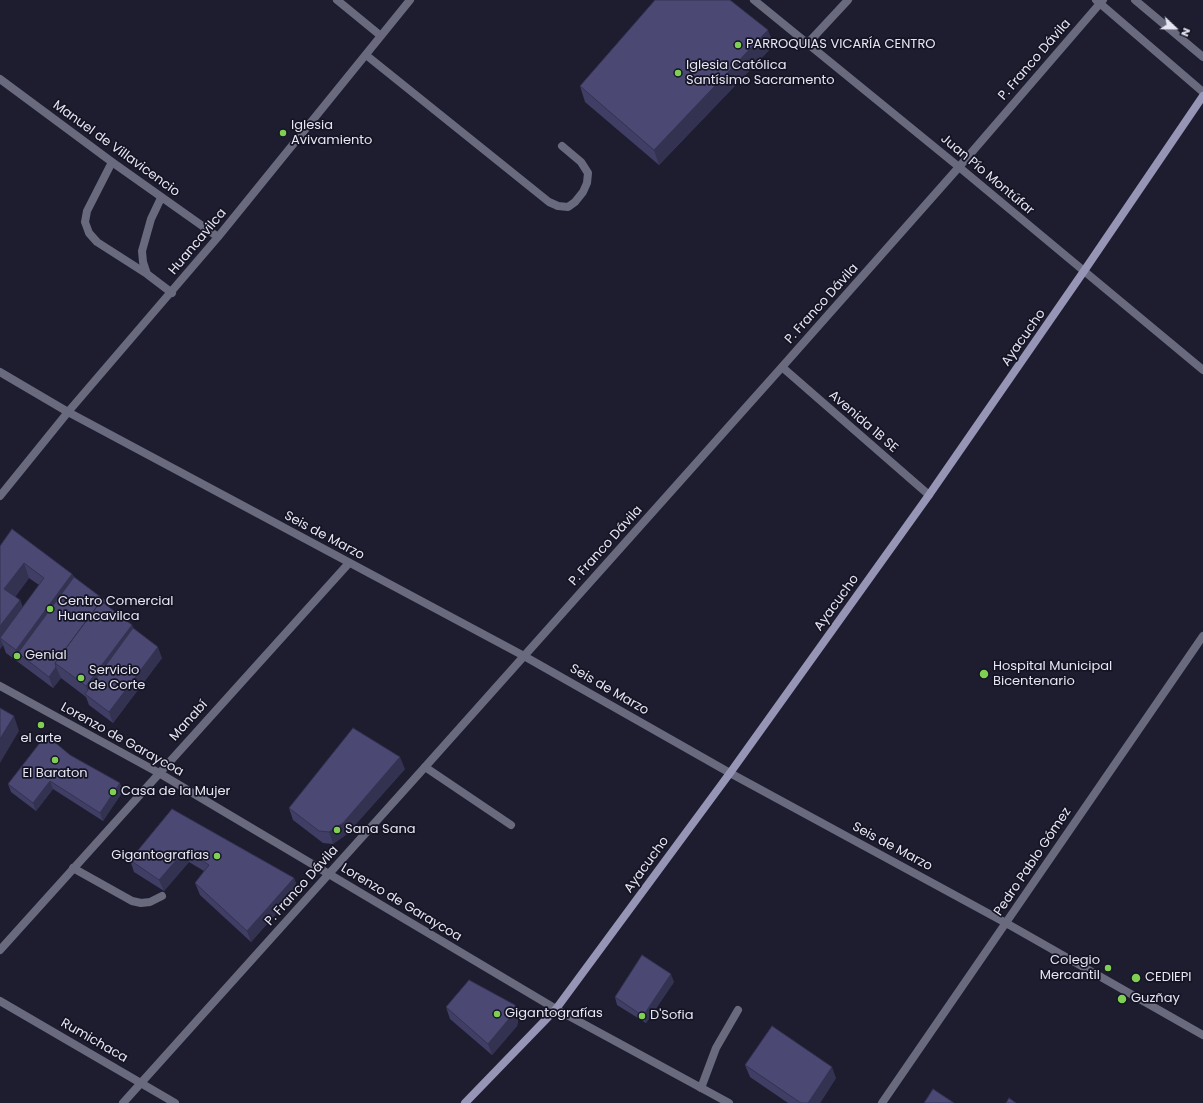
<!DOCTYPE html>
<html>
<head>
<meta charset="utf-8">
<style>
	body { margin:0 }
	#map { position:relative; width:1203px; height:1103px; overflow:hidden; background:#1e1d2f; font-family:Poppins,sans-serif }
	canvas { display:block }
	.north { position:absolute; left:1155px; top:8px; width:40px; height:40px; -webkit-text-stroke:3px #151425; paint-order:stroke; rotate:112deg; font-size:11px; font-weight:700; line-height:16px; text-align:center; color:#e6e6f3 }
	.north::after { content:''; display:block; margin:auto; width:14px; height:18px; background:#e6e6f3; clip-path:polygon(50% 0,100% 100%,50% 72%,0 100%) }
</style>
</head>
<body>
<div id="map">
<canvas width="1203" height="1103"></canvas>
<div class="north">N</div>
</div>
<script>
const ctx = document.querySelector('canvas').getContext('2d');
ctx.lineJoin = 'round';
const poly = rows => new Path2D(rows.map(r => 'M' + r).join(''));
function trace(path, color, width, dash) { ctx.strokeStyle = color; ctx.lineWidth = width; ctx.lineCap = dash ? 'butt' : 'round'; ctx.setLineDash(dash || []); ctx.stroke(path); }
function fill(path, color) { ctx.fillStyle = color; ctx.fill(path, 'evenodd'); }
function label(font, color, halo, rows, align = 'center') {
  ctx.font = font + ' Poppins,sans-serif'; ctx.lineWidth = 3.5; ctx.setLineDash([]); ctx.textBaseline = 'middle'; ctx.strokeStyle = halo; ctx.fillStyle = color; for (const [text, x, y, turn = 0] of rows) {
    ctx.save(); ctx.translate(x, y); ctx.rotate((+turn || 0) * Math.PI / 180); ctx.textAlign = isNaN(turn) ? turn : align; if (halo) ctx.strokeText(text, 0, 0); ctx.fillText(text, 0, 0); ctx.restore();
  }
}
trace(poly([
	[1096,0,1203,92],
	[1135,0,1203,57],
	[366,55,549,202,558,206,568,207,575,202,583,192,587,183,588,173,581,162,562,146],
	[112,162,87,211,85,222,89,233,97,242,147,274,172,293],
	[147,274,143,262,142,251,151,219,161,198],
	[425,767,511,825],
	[73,868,132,901,141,903,150,902,162,896],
	[701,1088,716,1048,738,1010]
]), '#6a6a7f', 8);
trace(poly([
	[337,0,381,36],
	[754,0,959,167,1203,370],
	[808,43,848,0],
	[0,79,112,162,218,237],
	[782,367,929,495],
	[0,372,68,412,524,656,730,773,1006,923,1203,1035],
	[0,496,68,412,218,237,410,0],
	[0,686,159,773,556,1009,729,1103],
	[0,950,349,563],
	[0,1001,175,1103],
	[123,1103,425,767,782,367,959,167,1103,0],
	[882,1103,1203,636]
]), '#6a6a7f', 8);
trace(poly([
	[465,1103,556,1009,730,773,929,495,1084,271,1203,96]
]), '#9695b6', 8);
fill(poly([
	[774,45,659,165,585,102,580,86],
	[0,546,72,574,74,577,107,606,132,625,133,628,162,658,113,723,89,705,86,697,61,678,53,688,6,653,3,645,0,649],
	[29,578,39,585,23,608,20,600,15,597],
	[70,755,123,791,103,821,53,789,36,811,11,792,8,784],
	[405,769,347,834,333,844,323,843,293,820,289,808],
	[172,809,294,878,298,889,251,942,200,895,195,883,204,871,189,862,164,891,134,872,130,860],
	[674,982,646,1023,617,1005,615,997],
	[515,1005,519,1016,517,1026,492,1055,450,1019,446,1007],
	[745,1065,836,1078,820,1103,788,1103,750,1077]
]), '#403e64');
fill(poly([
	[768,30,774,45,659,165,654,150],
	[24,563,29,578,10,604,4,589],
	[72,574,78,589,18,653,22,665,16,650],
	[20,600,25,615,0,638,3,645,0,649,0,626],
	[106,601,110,612,58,665],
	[132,625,138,640,90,698,86,686],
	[158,647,162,658,113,723,109,712],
	[56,667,61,678,53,688,49,677],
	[14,716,19,731,0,763,0,739],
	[400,757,405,769,347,834,333,844,329,832],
	[50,781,53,789,36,811,33,803],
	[120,783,123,791,103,821,100,813],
	[185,850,189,862,164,891,159,880],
	[294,878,298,889,251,942,247,931],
	[671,974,674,982,646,1023,643,1016],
	[515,1005,519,1016,517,1026,492,1055,488,1044],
	[832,1067,836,1078,820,1103,808,1103]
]), '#343251');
const building = poly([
	[655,0,730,0,768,30,654,150,580,86,655,0],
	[12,529,72,574,16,650,0,638,44,578,24,563,4,589,20,600,0,626,0,546,12,529],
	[74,577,106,601,104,603,101,601,55,663,56,667,49,677,18,653,74,577],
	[101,601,132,625,86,686,55,663,101,601],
	[133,628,158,647,109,712,85,694,133,628],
	[0,708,14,716,0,739,0,708],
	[353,728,400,757,343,823,329,832,319,831,289,808,353,728],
	[46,735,70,755,120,783,100,813,50,781,33,803,8,784,46,735],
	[172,809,294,878,247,931,195,883,209,865,185,850,159,880,130,860,172,809],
	[642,955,671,974,643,1016,615,997,642,955],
	[469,980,515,1005,513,1014,488,1044,446,1007,469,980],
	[772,1026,832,1067,808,1103,801,1103,745,1065,772,1026],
	[933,1089,954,1103,924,1103,933,1089],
	[1009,1098,1016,1103,1006,1103,1009,1098]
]);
fill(building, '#4b4874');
trace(building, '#343251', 1);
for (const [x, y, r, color] of [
	[738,45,4,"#7fd052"],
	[678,73,4,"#7fd052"],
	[283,133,4,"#7fd052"],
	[50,609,4,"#7fd052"],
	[17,656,4,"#7fd052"],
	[984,674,5,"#7fd052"],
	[81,678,4,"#7fd052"],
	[41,725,4,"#7fd052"],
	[55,760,4,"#7fd052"],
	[113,792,4,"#7fd052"],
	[337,830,4,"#7fd052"],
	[217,856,4,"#7fd052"],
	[1108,968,4,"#7fd052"],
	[1136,978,5,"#7fd052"],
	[1122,999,5,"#7fd052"],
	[497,1014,4,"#7fd052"],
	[642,1016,4,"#7fd052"]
]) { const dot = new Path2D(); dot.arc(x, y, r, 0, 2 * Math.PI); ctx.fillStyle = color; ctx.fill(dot); trace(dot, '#151425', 1.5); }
label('13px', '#e6e6f3', '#151425', [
	["PARROQUIAS VICARÍA CENTRO",746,45],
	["Iglesia Católica",686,66],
	["Santísimo Sacramento",686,81],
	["Iglesia",291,126],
	["Avivamiento",291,141],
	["Centro Comercial",58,602],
	["Huancavilca",58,617],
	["Genial",25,656],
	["Hospital Municipal",993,667],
	["Bicentenario",993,682],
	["Servicio",89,671],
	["de Corte",89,686],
	["el arte",41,739,"center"],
	["El Baraton",55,774,"center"],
	["Casa de la Mujer",121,792],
	["Sana Sana",345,830],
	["Gigantografias",209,856,"right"],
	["Colegio",1100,961,"right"],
	["Mercantil",1100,976,"right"],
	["CEDIEPI",1145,978],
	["Guzñay",1131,999],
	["Gigantografías",505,1014],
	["D'Sofia",650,1016]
], 'left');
label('13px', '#e6e6f3', '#151425', [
	["P. Franco Dávila",1035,60,-49],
	["Manuel de Villavicencio",116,149,36],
	["Juan Pío Montúfar",987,175,40],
	["Huancavilca",198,242,-50],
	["P. Franco Dávila",822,304,-48],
	["Ayacucho",1024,338,-55],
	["Avenida 1B SE",863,422,41],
	["Seis de Marzo",324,536,28],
	["P. Franco Dávila",606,546,-48],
	["Ayacucho",837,603,-54],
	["Seis de Marzo",609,690,30],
	["Manabí",189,721,-48],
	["Lorenzo de Garaycoa",122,740,29],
	["Seis de Marzo",892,847,28],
	["Pedro Pablo Gómez",1033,862,-56],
	["Ayacucho",647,865,-54],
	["P. Franco Dávila",302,886,-48],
	["Lorenzo de Garaycoa",401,903,31],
	["Rumichaca",94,1041,30]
]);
</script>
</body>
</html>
